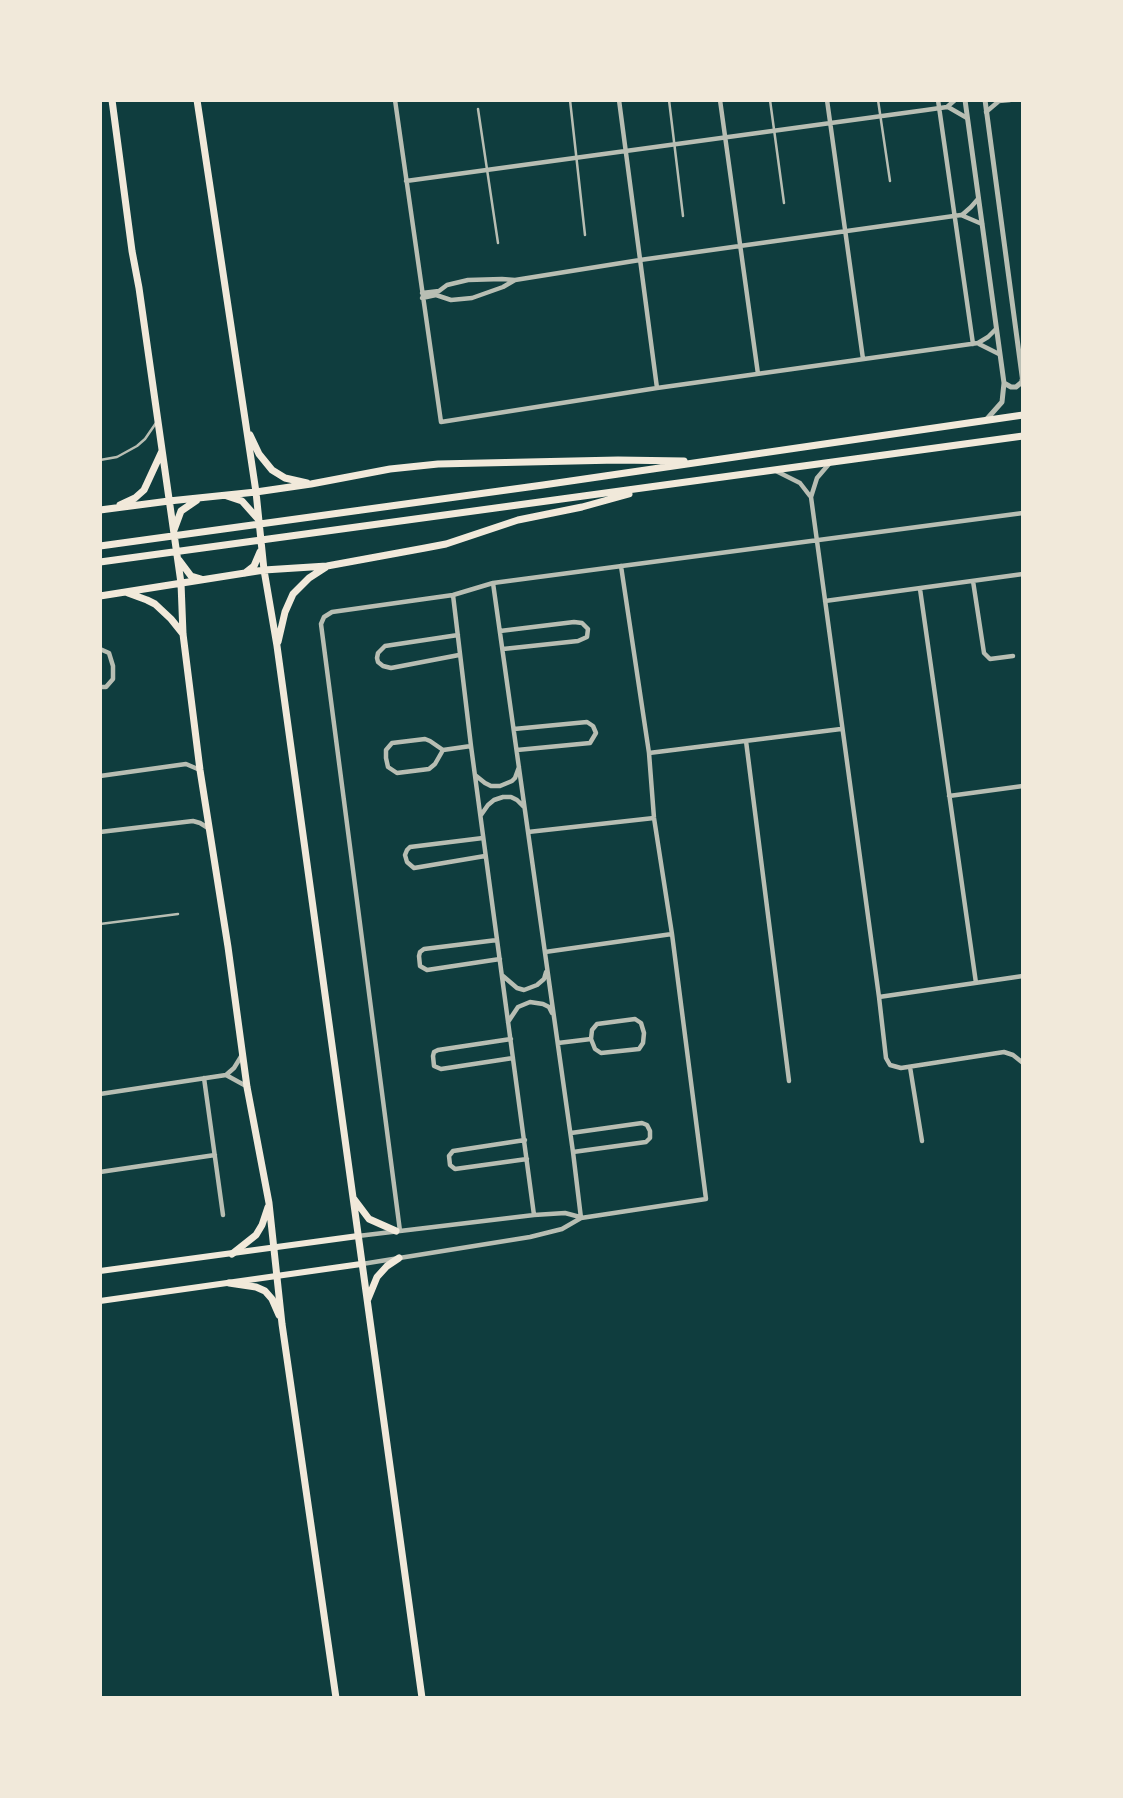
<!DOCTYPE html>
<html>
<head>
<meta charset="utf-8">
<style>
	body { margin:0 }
	#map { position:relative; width:1123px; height:1798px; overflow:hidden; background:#0f3d3e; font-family:Barlow,sans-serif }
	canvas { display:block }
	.frame { position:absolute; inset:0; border:102px solid #f1e9da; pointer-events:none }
</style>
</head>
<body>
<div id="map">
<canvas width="1123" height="1798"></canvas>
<div class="frame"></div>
</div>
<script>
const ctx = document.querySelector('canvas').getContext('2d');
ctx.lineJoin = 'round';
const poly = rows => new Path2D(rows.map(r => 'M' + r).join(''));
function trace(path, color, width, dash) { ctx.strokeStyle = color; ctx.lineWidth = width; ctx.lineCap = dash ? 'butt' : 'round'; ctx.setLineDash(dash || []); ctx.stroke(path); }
trace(poly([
	[570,100,585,235],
	[669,100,683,216],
	[770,100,784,203],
	[878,100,890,181],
	[478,109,498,243],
	[100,460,117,457,137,446,145,439,156,423],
	[100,924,178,914]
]), '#b8beb3', 2.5);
trace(poly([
	[395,100,441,422,657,388,978,343,988,337,996,329],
	[619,100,657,388],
	[720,100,758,374],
	[827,100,863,359],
	[938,100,973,344],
	[995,100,999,101,1010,100],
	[948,107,967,118],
	[986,112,999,101],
	[406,181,926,110,947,107,955,100],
	[962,215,971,207,978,199],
	[422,293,439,291,447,285,468,280,502,279,515,280,640,260,961,215,982,224],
	[422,298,436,295,451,300,472,298,503,287,515,280],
	[979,344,999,354],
	[829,464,817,478,811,497,879,997,886,1058,890,1065,901,1068,1004,1052,1013,1055,1023,1063],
	[776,471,800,483,810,496],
	[973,581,984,653,990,659,1013,656],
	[493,583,573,1152,581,1218],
	[920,589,976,983],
	[453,595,471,746,534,1215],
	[825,601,1023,574],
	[500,631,574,622,582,623,588,629,587,637,578,641,503,649],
	[458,635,385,646,378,653,377,658,378,662,383,666,391,668,459,655],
	[100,649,109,653,113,666,113,679,106,687,100,687],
	[514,729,587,722,593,726,596,733,590,743,517,750],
	[746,741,789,1081],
	[443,750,435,764,429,769,397,773,388,767,386,758,386,750,392,743,425,739,430,741,443,750,471,746],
	[649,753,841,729],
	[475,775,485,783,491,786,500,786,512,781,515,778,519,767],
	[100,776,186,764,200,770],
	[949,796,1023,786],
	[481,815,488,805,494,800,503,797,511,797,517,800,524,807],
	[100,832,193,821,200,823,208,828],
	[528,832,654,818],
	[483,838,410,847,407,850,405,855,407,862,414,868,485,856],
	[497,940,424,949,420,952,419,956,420,966,427,970,500,959],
	[545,952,672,934],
	[503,976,517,988,524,990,537,985,544,979,546,972],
	[879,997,1023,976],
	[635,1019,641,1023,644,1033,643,1043,639,1049,601,1053,595,1049,591,1039,592,1030,597,1024,635,1019],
	[508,1022,518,1007,530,1002,543,1004,549,1007,552,1013],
	[511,1039,438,1050,434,1052,433,1056,434,1066,441,1069,513,1058],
	[558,1043,591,1039],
	[910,1067,922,1141],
	[226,1075,246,1086],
	[204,1078,223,1215],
	[100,1094,226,1075,234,1068,242,1055],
	[571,1133,642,1123,647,1125,650,1131,650,1138,646,1142,573,1152],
	[525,1140,453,1151,449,1156,450,1165,455,1169,527,1159],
	[100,1172,215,1155],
	[400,1231,321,624,324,617,332,612,453,595,493,583,1023,513],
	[358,1236,534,1215,565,1213,580,1217],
	[362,1264,530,1237,562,1229,581,1218,706,1199,672,934,654,818,649,753,621,566]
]), '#b8beb3', 4.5);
trace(poly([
	[965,100,1004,383,1002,402,986,420],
	[985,100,1023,383],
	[1004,383,1011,387,1016,387,1022,382,1022,380]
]), '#b8beb3', 5);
trace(poly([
	[100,1271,358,1236],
	[100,1301,361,1264]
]), '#f1e9da', 6);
trace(poly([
	[112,100,132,251,139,288,181,583,183,634,200,770,228,947,247,1087,269,1203,282,1324,336,1698],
	[197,100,256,492,264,570,277,646,422,1698],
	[250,435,259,454,272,470,285,478,307,483],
	[227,496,242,501,258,519],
	[120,505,135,498,144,490,162,451],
	[100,510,169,501,256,492,311,484,390,469,438,464,618,460,684,461],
	[174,530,181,511,197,500],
	[100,546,543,485,1023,415],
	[179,560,191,576,201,579],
	[100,562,1023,436],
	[245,573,254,566,260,552],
	[128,593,147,600,155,604,171,619,183,634],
	[100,596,264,570,327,566,425,548,446,544,518,520,582,507,629,494],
	[278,642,285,612,293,594,309,578,326,567],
	[354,1199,369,1219,396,1231],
	[232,1254,256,1235,262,1225,268,1207],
	[229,1283,256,1287,265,1291,272,1299,279,1315],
	[368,1299,377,1277,387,1266,399,1258]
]), '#f1e9da', 7);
</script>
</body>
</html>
